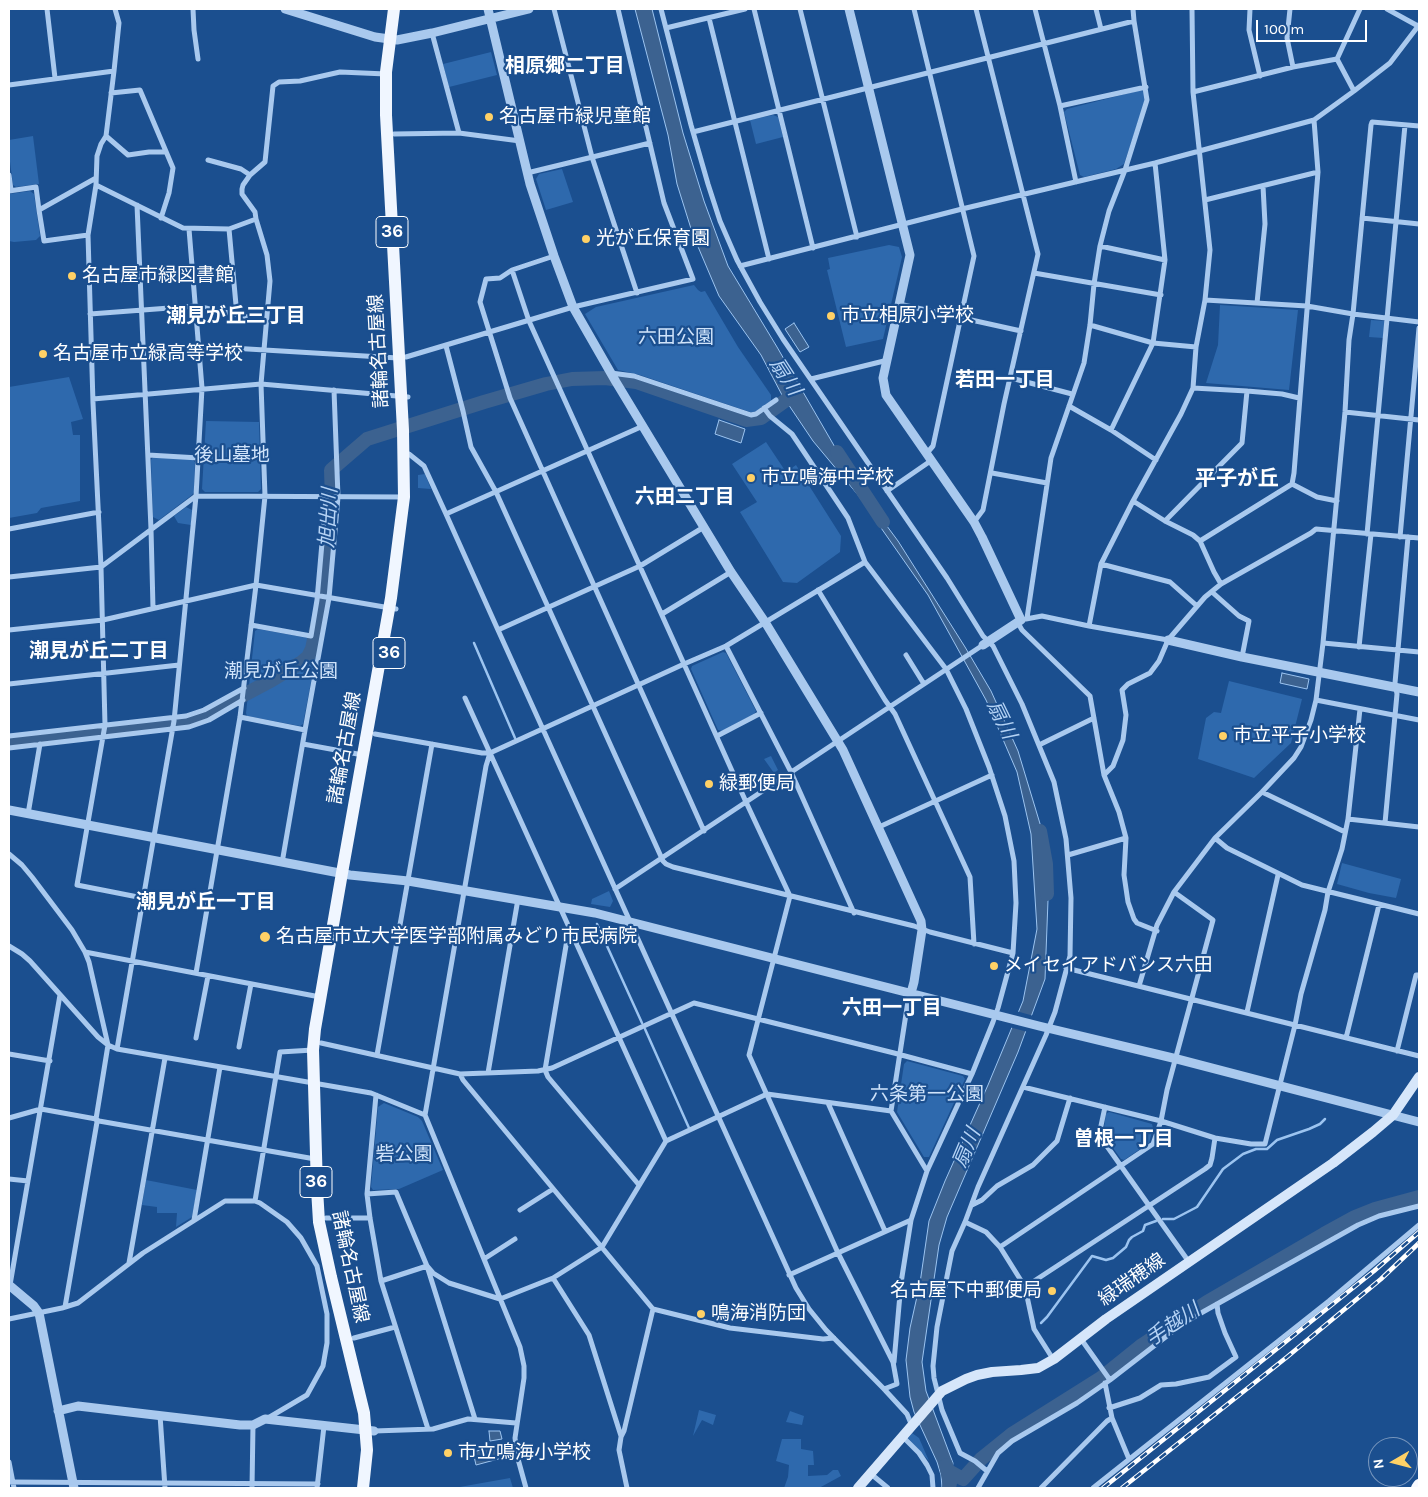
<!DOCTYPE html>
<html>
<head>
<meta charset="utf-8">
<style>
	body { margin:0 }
	#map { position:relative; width:1428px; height:1497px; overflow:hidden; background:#1b4f8f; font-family:Karla,sans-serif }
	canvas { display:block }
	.frame { position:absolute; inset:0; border:10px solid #fff; pointer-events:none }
	.north { position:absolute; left:1368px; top:1437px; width:50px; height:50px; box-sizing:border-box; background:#1b4f8f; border:1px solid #7695bc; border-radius:50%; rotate:262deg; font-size:14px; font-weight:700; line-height:20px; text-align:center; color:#fff }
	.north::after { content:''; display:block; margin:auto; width:18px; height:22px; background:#ffd166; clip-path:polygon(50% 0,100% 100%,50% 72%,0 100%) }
	.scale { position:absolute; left:1256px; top:20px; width:111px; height:22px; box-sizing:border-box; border:2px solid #fff; border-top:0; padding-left:6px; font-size:15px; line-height:18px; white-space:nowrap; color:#fff; -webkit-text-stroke:4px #1b4f8f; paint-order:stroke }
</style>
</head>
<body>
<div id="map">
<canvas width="1428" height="1497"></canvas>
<div class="frame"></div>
<div class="north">N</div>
<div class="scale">100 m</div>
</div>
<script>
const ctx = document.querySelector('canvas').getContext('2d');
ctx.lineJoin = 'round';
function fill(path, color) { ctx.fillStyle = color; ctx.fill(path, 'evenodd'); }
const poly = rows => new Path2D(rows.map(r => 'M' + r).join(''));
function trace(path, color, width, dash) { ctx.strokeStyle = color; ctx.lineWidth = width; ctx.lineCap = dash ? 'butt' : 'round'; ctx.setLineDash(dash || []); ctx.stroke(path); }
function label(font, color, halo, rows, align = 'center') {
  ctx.font = font + ' Karla,"Noto Sans JP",sans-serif'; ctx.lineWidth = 4.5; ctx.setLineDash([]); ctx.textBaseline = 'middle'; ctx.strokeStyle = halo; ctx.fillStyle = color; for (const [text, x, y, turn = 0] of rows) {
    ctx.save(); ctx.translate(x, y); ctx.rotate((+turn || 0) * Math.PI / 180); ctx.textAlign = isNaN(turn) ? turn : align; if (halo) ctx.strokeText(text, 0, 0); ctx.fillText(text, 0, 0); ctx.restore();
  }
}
fill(poly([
	[491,52,497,75,449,87,443,64],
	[1141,90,1145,93,1146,98,1124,164,1116,169,1084,177,1080,175,1064,112,1067,109],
	[773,115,778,117,783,137,756,144,750,120],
	[33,136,39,184,16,187,13,185,9,154,9,140],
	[562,169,573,202,546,210,536,179,539,174],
	[30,191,34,194,40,236,36,240,14,242,9,241,9,194],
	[889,245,899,247,902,257,883,339,846,347,827,270,830,269,828,258],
	[694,285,698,290,701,292,705,291,738,347,771,395,771,401,755,412,750,412,640,375,618,370,585,314,596,307],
	[1220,305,1298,310,1289,390,1206,383,1218,345],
	[1371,320,1385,321,1383,338,1369,337],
	[69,377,83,419,71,422,73,435,80,435,80,501,41,508,37,513,9,518,9,387],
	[206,421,259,422,261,489,258,492,205,492,202,489],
	[766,442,786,472,796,465,841,536,840,552,797,583,783,582,740,512,757,502,732,464],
	[153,457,192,459,195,462,194,492,192,495,159,520,153,517,151,460],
	[425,474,431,489,418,488,418,475],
	[186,507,192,510,191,525,178,523,174,516],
	[258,629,319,640,303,724,300,726,247,716,246,713,255,631],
	[723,652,726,653,756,711,754,714,722,731,718,730,691,669,692,666],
	[1229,681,1302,699,1291,743,1254,778,1198,759,1206,718,1214,712,1221,713],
	[771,756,778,770,774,773,764,759],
	[1342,863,1401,879,1396,898,1369,893,1337,884],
	[609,891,613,901,610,907,591,904,592,899],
	[907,1061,963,1076,965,1079,929,1157,924,1157,897,1112,904,1064],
	[384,1103,418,1117,422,1121,443,1170,399,1189,373,1190,371,1187,378,1107],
	[1109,1112,1152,1124,1153,1128,1149,1143,1124,1160,1121,1159,1103,1134,1106,1114],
	[146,1180,197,1190,192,1217,176,1227,177,1213,157,1213,157,1207,142,1205],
	[699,1410,716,1415,713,1425,702,1420,693,1436],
	[790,1411,804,1416,802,1425,786,1422],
	[912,1433,919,1438,929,1461,908,1438],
	[782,1439,801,1439,801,1449,813,1451,814,1465,808,1465,808,1476,827,1475,833,1470,838,1470,841,1476,819,1488,784,1488,788,1477,789,1465,776,1461],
	[510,1478,513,1488,454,1488]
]), '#2e69ad');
const water = poly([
	[635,9,652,9,683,133,704,201,728,266,777,347,858,487,898,541,965,647,991,691,1018,751,1041,827,1048,900,1045,979,1018,1052,947,1217,939,1245,922,1362,926,1391,953,1463,949,1488,942,1488,941,1475,937,1462,914,1412,910,1397,906,1360,910,1328,920,1283,929,1221,945,1181,988,1085,1023,1001,1037,929,1031,834,1017,772,986,700,928,595,858,495,813,441,782,395,761,355,719,296,693,235,677,184,668,135,635,9],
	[794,323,809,347,800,352,785,329,794,323],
	[719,420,745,429,741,443,715,434,719,420],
	[1282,673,1309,679,1307,689,1280,683,1282,673],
	[489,1431,500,1431,502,1439,490,1441,489,1431],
	[499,1445,502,1458,476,1465,473,1452,499,1445]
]);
fill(water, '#3c6290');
trace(water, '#9cc4f0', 1);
fill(poly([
	[1016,1011,1034,1016,1028,1032,1009,1027]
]), '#1b4f8f');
trace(poly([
	[474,643,515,738],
	[597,924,642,1023],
	[645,1029,689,1128],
	[1163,1219,1174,1219,1197,1207,1223,1169,1243,1154,1256,1149,1267,1149,1277,1140,1309,1129,1320,1124,1325,1119],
	[1041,1323,1047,1317,1092,1256,1106,1260,1113,1258,1126,1247,1129,1240,1132,1237,1143,1231,1145,1225,1156,1221]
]), '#9cc4f0', 2.5);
trace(poly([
	[837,452,883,522],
	[9,741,188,722,208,714,272,680,302,662,308,657,312,649,322,602,332,501,331,470,367,439,484,402,546,384,572,379,605,378,636,382,746,420,761,418,796,393],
	[1040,831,1046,864,1047,894],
	[946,1465,950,1483,949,1488],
	[947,1470,963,1479,981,1459,1012,1434,1101,1378,1142,1345,1207,1302,1324,1234,1355,1217,1375,1209,1419,1197]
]), '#3c6290', 14);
trace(poly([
	[47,9,55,78],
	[115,9,119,23,114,71,106,136,101,144,97,156,96,185,88,235,93,403,101,567,105,725,77,885,143,898],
	[193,9,194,30,198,59],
	[554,9,592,157,637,293],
	[661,9,691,125,708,184,720,221,737,260,760,302,783,339,947,578,983,636,993,646,1022,704,1054,782,1066,839,1071,898,1070,956,1055,1012,1046,1035,978,1187,965,1222,952,1251,937,1327,933,1366,934,1378,942,1410,960,1453,975,1461,987,1471],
	[754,9,813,248],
	[800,9,857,237],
	[914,9,974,256,933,446,927,453],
	[1035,9,1060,106,1076,182],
	[1096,9,1101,29],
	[1250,9,1249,30,1260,76],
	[1290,9,1287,38,1293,67],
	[1387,9,1418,26],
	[709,18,769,259],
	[666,28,745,9],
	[432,33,459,133],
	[1337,59,1360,9],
	[1337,59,1354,91],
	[9,85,114,71],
	[1193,92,1293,67,1337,59],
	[111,93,140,90,173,168,169,193,161,218],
	[1060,106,1146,87],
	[1314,120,1318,172,1294,473,1292,484,1317,497,1337,501],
	[693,132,1134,21],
	[394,134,459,133,520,141],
	[106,136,128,155,149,152,166,152],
	[208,160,241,169,250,175],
	[527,173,650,143],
	[9,175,11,190],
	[96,185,183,228,229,229,256,219,267,255,270,281,261,384,265,496,256,585,240,717,196,973],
	[9,191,36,187,39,210,96,178],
	[1205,200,1318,172],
	[137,205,151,529,153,608],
	[39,210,44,241,88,235],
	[1362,218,1419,224],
	[256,219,255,212,242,194,242,189,243,185,250,175,265,162,273,86,279,82,300,81,340,72,386,74],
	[229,229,236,305,235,314],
	[1100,246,1165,260],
	[554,256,512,270,500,278,486,279,480,302,510,398,704,831],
	[740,266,962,209,1155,163,1314,120,1354,91,1390,63,1419,25],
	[512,270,529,321,684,664,726,646,865,562],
	[1034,273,1161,295],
	[1205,300,1307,306,1353,314,1419,322],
	[1257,303,1265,224,1263,186],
	[899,304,1021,331],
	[90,314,196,306,266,321],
	[1090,325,1153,343,1196,347],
	[198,346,398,358],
	[446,346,463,411,471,447,496,492,663,861,666,864,673,867,914,926,930,932,1013,953,1016,903,1014,861,1005,816,989,767,966,709,946,669,865,562,848,518,792,434,770,416,764,408],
	[406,357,573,307,693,279,664,203,618,9],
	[611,373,634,376,751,415,756,414,776,400],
	[1011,378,1072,394],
	[811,379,888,360],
	[1193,388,1247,391,1282,394,1299,398],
	[93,399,261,384,408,397],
	[1069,406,1111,430,1156,460],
	[1345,412,1419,420],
	[1111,430,1153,343,1165,260,1155,163],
	[404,452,409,454,424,466,446,514,498,630,796,1288,809,1309,826,1330,884,1389,907,1414,912,1426],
	[148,455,199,458],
	[992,473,1047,483],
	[887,491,932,460],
	[1133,501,1165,521,1193,535,1200,541,1214,572,1221,584],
	[446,514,643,426],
	[1165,521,1242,443,1247,391],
	[974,522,983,510,1004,404,1038,254,976,9],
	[9,529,99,512],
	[1367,534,1405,125],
	[1400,537,1419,328],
	[1200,541,1292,484],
	[1101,564,1170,582,1197,606],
	[9,577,101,567,196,496,404,497],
	[818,590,885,700,895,714,970,877,974,944],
	[1212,592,1239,616,1249,621,1242,657],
	[662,614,731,572],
	[1027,618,1051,458,1084,363,1090,325,1094,284,1100,246,1109,211,1125,170,1147,100,1134,21,1133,9],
	[1026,619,1042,616,1089,626,1168,640],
	[1018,623,1022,630,1090,696,1104,775,1119,812,1126,838,1124,875,1128,902,1134,919,1137,923,1157,931],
	[251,625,311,636,317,600,326,497],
	[1089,626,1101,564,1133,501,1181,414,1193,388,1196,347,1205,300,1210,250,1193,92,1192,9],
	[9,630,103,620,256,585,396,609],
	[498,630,640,566,704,527],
	[1323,643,1419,652],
	[726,646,791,772,854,913],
	[1359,647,1371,534],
	[906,655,924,684],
	[9,684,179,665],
	[465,698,666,1141],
	[1316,700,1419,720],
	[240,717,305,730],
	[375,734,482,753,490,753,684,664,746,802,615,889],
	[9,736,186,716,204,710,244,688],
	[717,736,761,713],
	[303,744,363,755],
	[1039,745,1094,718],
	[9,748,189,727,209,720,243,700],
	[1104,775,1113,766,1123,740,1126,715,1122,690,1128,684,1150,673,1159,661,1168,640,1205,597,1221,584,1311,533,1316,529,1419,538],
	[1262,792,1345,832],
	[28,814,40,744],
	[1348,819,1419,827],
	[1385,823,1397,694,1395,683,1408,537],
	[879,827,992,775],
	[1215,838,1227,848,1302,885,1419,914],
	[9,854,22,865,32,877,72,930,85,952,89,962,108,1045,96,1119,97,1122,65,1307],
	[1068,855,1126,838],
	[282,863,305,730,329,598,338,497,334,390],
	[569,928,545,1070,548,1077,639,1185],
	[9,946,22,954,30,961,98,1037,108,1045,117,1049,371,1093,425,1115,520,1347,524,1366,524,1378,515,1438,518,1459,526,1488],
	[85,952,320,997],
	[1066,968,1419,1056],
	[1139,986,1157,925,1174,892,1215,838,1262,792,1294,758,1301,747,1311,720,1316,700,1323,643,1345,412,1349,340,1353,314,1371,125,1372,122,1419,126],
	[1247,1012,1278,875],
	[196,1038,208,976],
	[1346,1038,1379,905],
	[321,1043,460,1074,538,1071,552,1068,694,1003,894,1053,972,1074],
	[239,1047,251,984],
	[117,1049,174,721,196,496,202,388,189,229],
	[1397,1051,1416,975,1419,975],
	[9,1054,50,1061],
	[377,1055,432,744],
	[488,1073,518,899],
	[460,1074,463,1080,653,1309,730,1328,823,1339,834,1338],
	[1023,1087,1161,1121,1215,1138,1251,1144,1265,1144,1295,1025,1301,994,1325,910,1328,892,1342,849,1348,819,1360,709],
	[376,1095,367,1194,370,1218,381,1281,428,1429],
	[828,1103,885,1231],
	[1105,1107,1099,1135,1189,1262],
	[891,1111,908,1001,911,993],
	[425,1115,486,766,490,753],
	[9,1118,41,1109,96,1119,99,1121,315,1159],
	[9,1179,28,1181],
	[367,1194,396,1192,427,1266,381,1281],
	[255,1201,260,1203,287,1222,301,1238,317,1266,327,1314,327,1343,323,1366,307,1395,268,1418],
	[972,1205,982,1200,997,1186,1033,1165,1057,1141,1070,1098],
	[520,1210,553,1189],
	[326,1218,370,1218],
	[194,1220,220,1067],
	[965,1222,986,1232,1000,1247,1025,1287,1034,1329,1053,1359],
	[1000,1247,1153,1144,1161,1121,1167,1090,1213,920,1174,892],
	[484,1259,515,1239],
	[129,1263,165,1058],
	[789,1275,911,1220],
	[553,1278,589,1335,621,1436],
	[10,1285,60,995],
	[1025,1287,1205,1169,1210,1165,1212,1158,1215,1138],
	[9,1319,62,1308,78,1303,143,1253,225,1201,255,1201,280,1052,313,1050],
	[354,1338,395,1327],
	[1081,1339,1110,1380],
	[894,1362,901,1283,911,1220,927,1171],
	[884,1389,897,1384,893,1362,838,1253,749,1055,790,896,746,802,983,645],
	[1109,1408,1140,1398,1161,1385,1176,1384,1209,1377,1236,1357,1225,1333,1218,1313,1217,1304],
	[160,1415,165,1488],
	[1112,1418,1129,1459],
	[475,1419,427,1266,433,1273,449,1283,500,1299,553,1278,602,1247,666,1141,767,1094,891,1111,927,1171,972,1074,993,1022,998,1008,1013,953],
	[374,1431,433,1429,468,1419,516,1423],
	[903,1437,919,1453,927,1465,932,1475,933,1488],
	[9,1462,14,1488],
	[871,1474,888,1488],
	[9,1482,318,1484],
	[252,1488,253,1425],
	[317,1488,324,1426],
	[627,1488,619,1450,621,1437,624,1431,653,1309],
	[978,1488,998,1453,1012,1441,1077,1403,1110,1380,1185,1322,1358,1225,1379,1216,1419,1206],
	[1041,1488,1107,1421,1112,1418,1105,1383],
	[1093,1488,1329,1301,1419,1225]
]), '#a9c9ee', 5);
trace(poly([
	[285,9,375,37,397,40,432,33,529,9],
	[488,9,530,184,554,256,573,307,616,382,731,572,765,622,843,750,921,921,922,930,914,982,911,993],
	[849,9,910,255,883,378,886,395,974,522,982,537,1021,620,983,645],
	[1168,640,1242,657,1419,692],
	[9,810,350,875,408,881,595,913,1039,1026,1177,1059,1419,1122],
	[9,1285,34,1306,39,1313,74,1488],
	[58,1411,78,1406,240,1425,253,1425,265,1419,374,1431]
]), '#a9c9ee', 9);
trace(poly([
	[858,1488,942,1391,966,1379,977,1375,992,1372,1021,1370,1038,1368,1054,1359,1106,1319,1333,1163,1373,1132,1393,1115,1419,1077]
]), '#d6e6fa', 10);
trace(poly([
	[363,1488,367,1450,364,1413,331,1277,319,1222,317,1189,313,1050,315,1029,342,873,391,598,404,497,403,430,386,115,386,72,394,9]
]), '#f0f6ff', 12);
trace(poly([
	[1417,1488,1419,1485]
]), '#f8faff', 12);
const rail = poly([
	[1103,1488,1374,1271,1419,1232],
	[1122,1488,1287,1357,1381,1279,1419,1243]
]);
trace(rail, '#fff', 4.5);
trace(rail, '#1b4f8f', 2.5, [8]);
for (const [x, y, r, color] of [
	[489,117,5,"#ffd166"],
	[586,239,5,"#ffd166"],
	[72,276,5,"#ffd166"],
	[831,316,5,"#ffd166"],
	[43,354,5,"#ffd166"],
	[751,478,5,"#ffd166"],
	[1223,736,5,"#ffd166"],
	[709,784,5,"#ffd166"],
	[265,937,6,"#ffd166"],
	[994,966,5,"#ffd166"],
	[1052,1291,5,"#ffd166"],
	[701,1314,5,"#ffd166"],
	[448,1453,5,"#ffd166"]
]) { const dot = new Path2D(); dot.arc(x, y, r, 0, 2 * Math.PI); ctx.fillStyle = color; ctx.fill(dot); trace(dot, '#1b4f8f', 2); }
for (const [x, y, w] of [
	[392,232,32],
	[389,653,32],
	[316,1182,32]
]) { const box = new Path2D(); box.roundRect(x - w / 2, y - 15.5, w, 31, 4); ctx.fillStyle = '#1b4f8f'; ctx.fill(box); trace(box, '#fff', 1); }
label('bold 18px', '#fff', null, [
	["36",392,232],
	["36",389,653],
	["36",316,1182]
]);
label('19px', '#fff', '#1b4f8f', [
	["名古屋市緑児童館",499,117],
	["光が丘保育園",596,239],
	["名古屋市緑図書館",82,276],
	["市立相原小学校",841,316],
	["名古屋市立緑高等学校",53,354],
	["市立鳴海中学校",761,478],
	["市立平子小学校",1233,736],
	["緑郵便局",719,784],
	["名古屋市立大学医学部附属みどり市民病院",276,937],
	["メイセイアドバンス六田",1004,966],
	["名古屋下中郵便局",1042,1291,"right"],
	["鳴海消防団",711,1314],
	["市立鳴海小学校",458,1453]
], 'left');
label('19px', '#cfe3fa', '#1b4f8f', [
	["六田公園",676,338],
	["後山墓地",232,456],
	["潮見が丘公園",281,672],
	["六条第一公園",927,1095],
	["砦公園",404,1155]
]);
label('19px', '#fff', '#1b4f8f', [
	["諸輪名古屋線",379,351,-93],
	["諸輪名古屋線",345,748,-80],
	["諸輪名古屋線",350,1267,78],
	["緑瑞穂線",1132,1280,-35]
]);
label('bold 20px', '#fff', '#1b4f8f', [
	["相原郷二丁目",565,66],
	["潮見が丘三丁目",236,316],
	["若田一丁目",1005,380],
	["六田二丁目",685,497],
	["潮見が丘二丁目",99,651],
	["潮見が丘一丁目",206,902],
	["六田一丁目",892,1008],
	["曽根一丁目",1124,1139]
]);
label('italic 20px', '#b5d3f5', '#1b4f8f', [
	["扇川",785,377,57],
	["旭出川",329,518,-87],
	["扇川",1001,720,64],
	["扇川",967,1148,-67],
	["手越川",1173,1325,-34]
]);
label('bold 21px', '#fff', '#1b4f8f', [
	["平子が丘",1237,479]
]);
</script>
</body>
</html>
